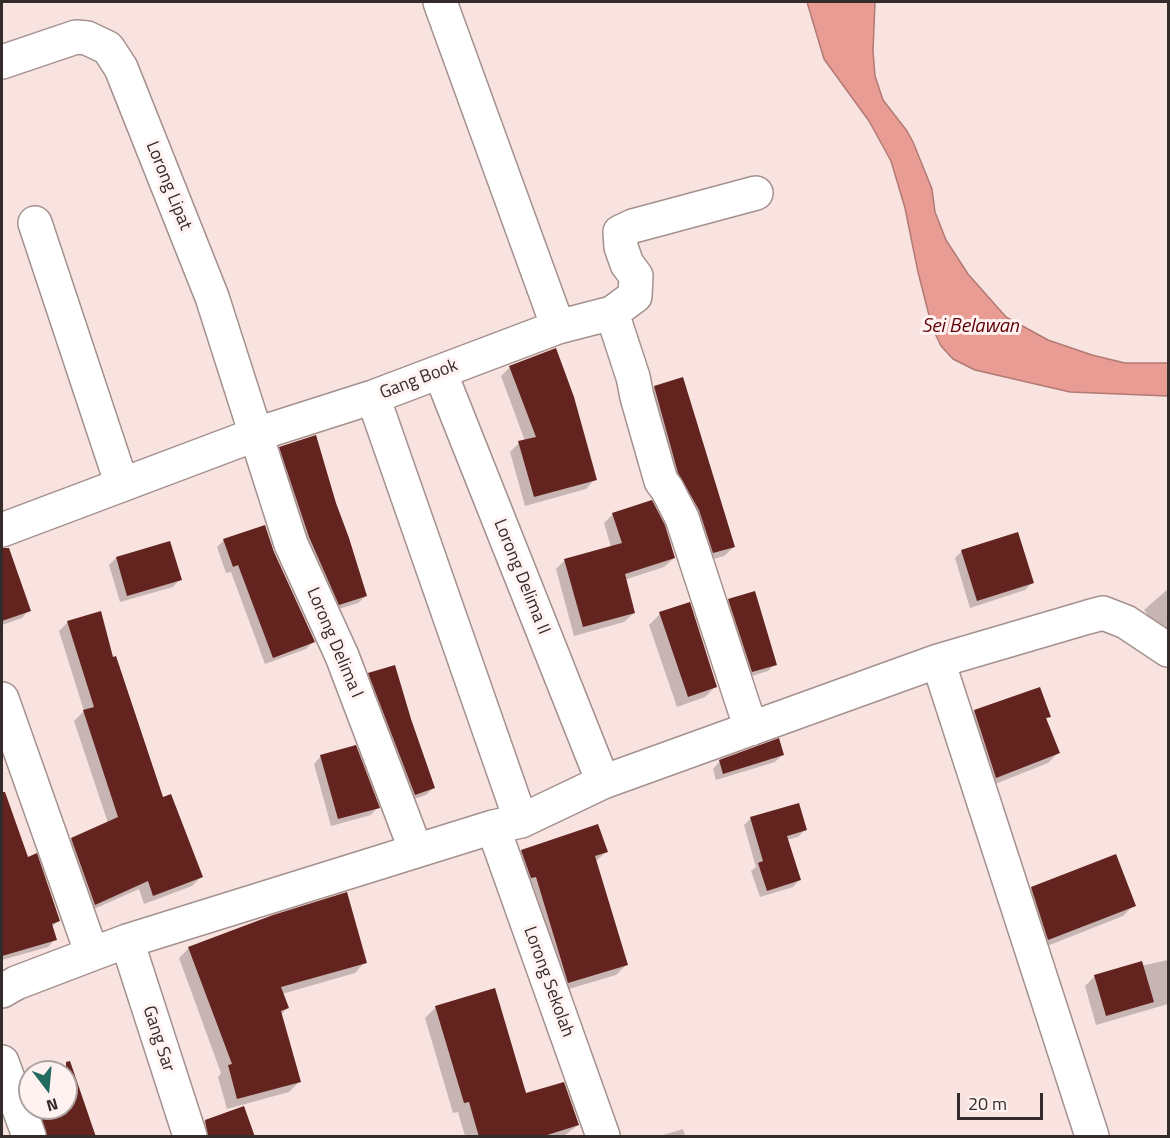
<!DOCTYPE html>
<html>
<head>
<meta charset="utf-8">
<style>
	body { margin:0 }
	#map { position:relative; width:1170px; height:1138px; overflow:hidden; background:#f8e3e0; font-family:"Titillium Web",sans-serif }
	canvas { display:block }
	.frame { position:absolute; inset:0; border:3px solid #332c2b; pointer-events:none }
	.north { position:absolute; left:18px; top:1060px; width:60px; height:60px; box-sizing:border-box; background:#fff2f1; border:2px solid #ada3a2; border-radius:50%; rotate:164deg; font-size:16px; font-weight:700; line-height:24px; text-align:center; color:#332c2b }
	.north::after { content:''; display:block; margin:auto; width:21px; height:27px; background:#22695f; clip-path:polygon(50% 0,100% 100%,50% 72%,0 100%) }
	.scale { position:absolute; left:957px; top:1093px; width:86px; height:27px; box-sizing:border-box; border:3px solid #332c2b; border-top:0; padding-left:8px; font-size:18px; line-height:21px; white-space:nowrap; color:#332c2b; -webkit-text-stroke:4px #fff2f1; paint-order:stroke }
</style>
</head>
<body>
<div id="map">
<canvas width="1170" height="1138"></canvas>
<div class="frame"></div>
<div class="north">N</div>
<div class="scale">20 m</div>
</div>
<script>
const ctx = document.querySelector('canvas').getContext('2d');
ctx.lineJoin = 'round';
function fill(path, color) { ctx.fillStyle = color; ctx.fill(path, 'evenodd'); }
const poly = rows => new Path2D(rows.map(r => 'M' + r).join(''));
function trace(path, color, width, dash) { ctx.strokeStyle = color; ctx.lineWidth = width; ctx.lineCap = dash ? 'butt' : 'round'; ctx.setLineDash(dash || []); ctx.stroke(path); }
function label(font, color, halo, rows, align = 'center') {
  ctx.font = font + ' "Titillium Web",sans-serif'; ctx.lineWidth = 6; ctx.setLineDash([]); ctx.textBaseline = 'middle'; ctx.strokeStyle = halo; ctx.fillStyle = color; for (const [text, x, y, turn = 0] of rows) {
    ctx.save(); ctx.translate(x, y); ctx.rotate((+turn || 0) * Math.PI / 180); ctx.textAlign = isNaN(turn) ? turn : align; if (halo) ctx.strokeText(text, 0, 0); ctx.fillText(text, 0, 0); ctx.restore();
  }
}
const water = poly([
	[807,2,875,2,873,51,875,76,883,100,907,131,913,142,932,189,935,212,946,240,968,274,1006,317,1048,340,1092,355,1125,363,1168,363,1168,396,1070,392,975,370,953,359,941,346,932,327,918,272,905,208,891,161,869,121,824,59,807,2]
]);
fill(water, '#e99c93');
trace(water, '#b27a74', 1.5);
fill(poly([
	[510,367,595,479,586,489,525,506,510,452,519,443,525,441,501,376],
	[655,387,734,547,724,556,704,562,645,397],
	[280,448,366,596,358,603,332,611,273,455],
	[613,514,674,558,664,567,624,580,634,613,624,622,574,636,556,569,565,560,611,547,604,523],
	[224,540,273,552,313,642,306,649,265,664,231,572,226,573,217,547],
	[962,551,1032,583,1025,590,970,608,955,558],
	[9,553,29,610,22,618,2,625,2,556],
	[116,558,180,579,173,587,120,602,109,565],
	[1168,589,1168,632,1164,636,1144,610],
	[729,600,775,664,768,671,745,678,722,607],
	[660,614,716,686,705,697,677,707,649,625],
	[68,622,112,659,162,799,201,877,192,886,144,904,139,889,85,913,63,848,72,839,108,823,74,721,84,711,59,631],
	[369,674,409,720,433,788,426,795,408,801,362,681],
	[974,711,1049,716,1046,719,1059,752,1048,763,985,788,963,722],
	[782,755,775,762,716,780,713,769,720,761],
	[321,756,378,807,371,815,331,826,314,764],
	[8,810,27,859,59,920,52,927,55,939,48,947,2,960,2,812],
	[751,818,806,829,798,837,786,840,800,879,793,887,760,897,751,871,756,867,744,825],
	[522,851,606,852,595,862,626,965,616,975,559,992,512,861],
	[1032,888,1134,905,1123,916,1037,950,1021,899],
	[189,948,365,962,355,973,282,994,287,1008,281,1015,299,1082,289,1092,227,1109,218,1077,221,1073,179,958],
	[1168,960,1168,1004,1096,1025,1085,986,1095,976],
	[436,1007,525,1095,578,1125,564,1136,465,1136,458,1112,453,1113,425,1018],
	[66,1094,94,1136,40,1136,34,1108,66,1108],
	[205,1121,252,1136,200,1136,198,1129],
	[683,1129,685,1136,660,1136]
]), '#0003');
fill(poly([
	[556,348,574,397,597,480,534,497,518,441,536,437,509,366],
	[683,377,735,547,713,553,699,510,678,473,654,386],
	[316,435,336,503,349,538,367,596,339,605,309,537,279,447],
	[652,500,665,525,675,558,625,574,635,613,583,627,564,559,622,543,612,513],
	[265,525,274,552,315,642,273,658,238,565,233,567,223,539],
	[1018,532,1034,583,977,601,961,550],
	[170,541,182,580,127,596,116,557],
	[2,548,9,548,31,611,2,621],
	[755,591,777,665,752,672,728,599],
	[690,602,717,687,688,697,659,612],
	[101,611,113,657,116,656,163,797,171,794,203,877,153,896,148,881,95,905,71,838,118,817,83,710,94,707,67,621],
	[395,665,411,719,435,788,415,795,368,673],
	[1040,687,1051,717,1046,718,1060,753,996,778,974,710],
	[779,738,784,755,723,774,719,760],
	[356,745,380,808,338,819,320,755],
	[2,792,5,792,28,857,37,853,60,921,52,924,57,940,2,956],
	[799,803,807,830,787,836,801,880,767,891,758,863,763,861,750,817],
	[598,824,608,852,595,856,628,965,568,983,536,877,531,878,521,850],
	[1116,854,1136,906,1048,940,1031,887],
	[347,892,367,963,281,987,289,1008,281,1011,301,1082,237,1099,228,1065,232,1064,188,947,273,915],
	[1142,961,1154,1002,1106,1016,1094,975],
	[495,988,526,1093,564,1082,579,1125,541,1137,479,1137,469,1102,464,1103,435,1006],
	[70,1061,96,1137,47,1137,39,1108,66,1108,66,1062],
	[244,1106,255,1137,208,1137,205,1120]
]), '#63231f');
const minor = poly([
	[440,2,558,327],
	[2,62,76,37,87,38,108,48,121,68,212,297,291,544,342,656,416,851],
	[35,223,122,485],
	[612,313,633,377,637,397,661,481,667,489,682,518,751,729],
	[440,372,603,782],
	[2,530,257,434,373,397,558,327,612,313,635,296,636,276,627,264,621,247,620,232,633,226,756,193],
	[938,661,1092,1136],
	[2,699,92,954,127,941,493,827,521,821,373,397],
	[521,821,603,782,938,661,1088,617,1103,613,1126,622,1168,650],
	[493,827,603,1136],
	[127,941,190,1136],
	[2,991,16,983,92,954],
	[2,1062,29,1136]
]);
trace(minor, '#a4918e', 36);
trace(minor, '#fff', 33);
label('18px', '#332c2b', '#fff2f1', [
	["Lorong Lipat",168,186,68],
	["Gang Book",419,380,-21],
	["Lorong Delima II",521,577,68],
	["Lorong Delima I",334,643,67],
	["Lorong Sekolah",548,982,70],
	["Gang Sar",158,1039,72]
]);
label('italic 20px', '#5f0107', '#fff2f1', [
	["Sei Belawan",970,327]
]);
</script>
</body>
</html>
